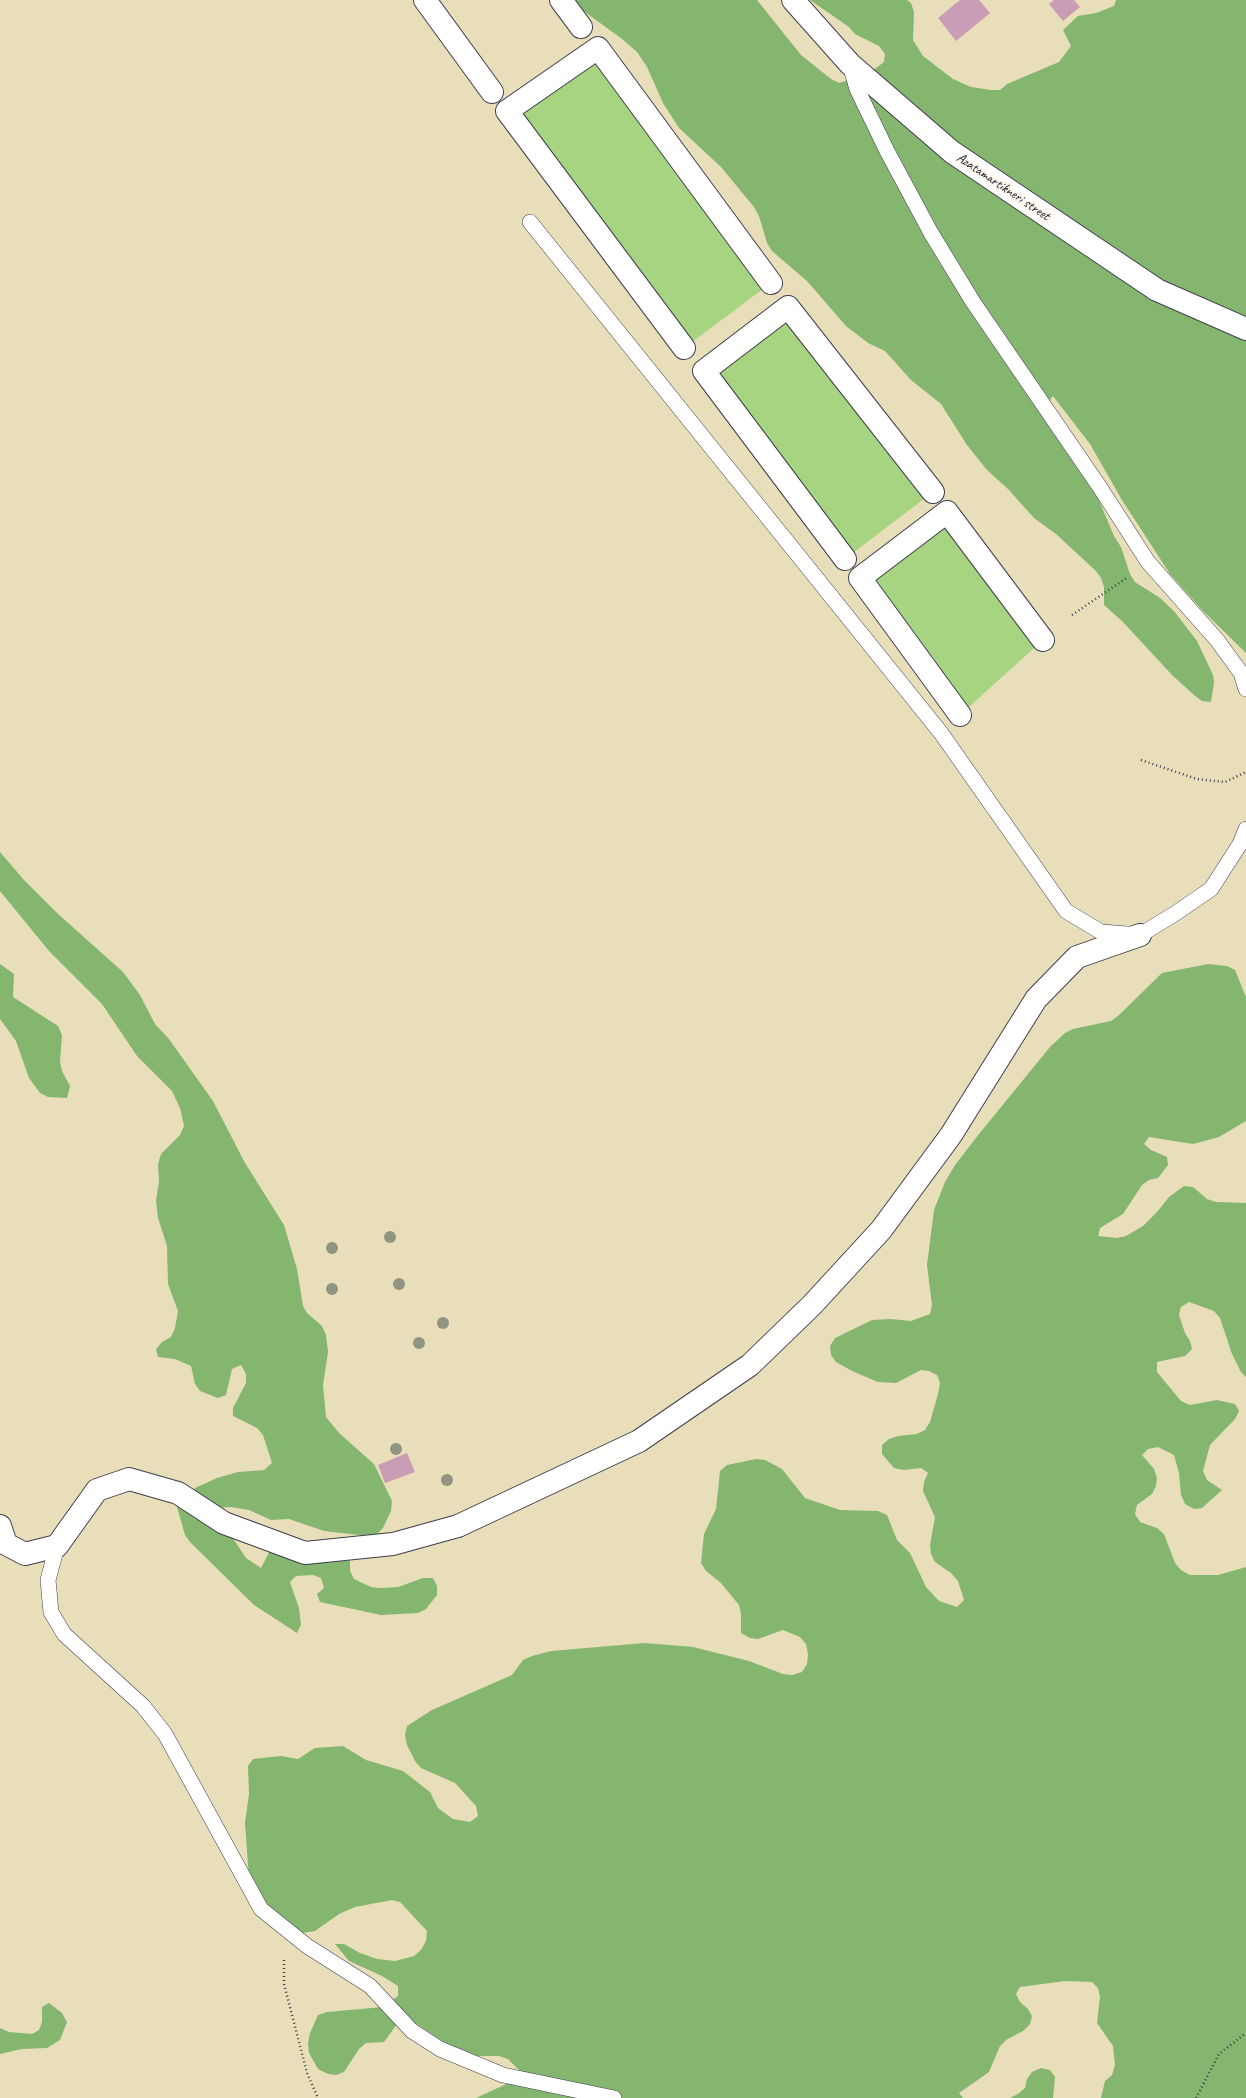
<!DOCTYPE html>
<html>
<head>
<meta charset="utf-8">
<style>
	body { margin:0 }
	canvas { display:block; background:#e8deba }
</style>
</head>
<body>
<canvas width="1246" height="2098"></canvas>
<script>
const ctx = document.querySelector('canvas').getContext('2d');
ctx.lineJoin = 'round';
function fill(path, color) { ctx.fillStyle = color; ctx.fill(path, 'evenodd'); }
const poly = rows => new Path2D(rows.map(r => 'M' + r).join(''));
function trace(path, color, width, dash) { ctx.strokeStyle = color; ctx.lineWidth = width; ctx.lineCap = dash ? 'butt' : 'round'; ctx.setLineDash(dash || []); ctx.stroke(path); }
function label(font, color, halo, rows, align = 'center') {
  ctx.font = font + ' Caveat,sans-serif'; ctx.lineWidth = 3.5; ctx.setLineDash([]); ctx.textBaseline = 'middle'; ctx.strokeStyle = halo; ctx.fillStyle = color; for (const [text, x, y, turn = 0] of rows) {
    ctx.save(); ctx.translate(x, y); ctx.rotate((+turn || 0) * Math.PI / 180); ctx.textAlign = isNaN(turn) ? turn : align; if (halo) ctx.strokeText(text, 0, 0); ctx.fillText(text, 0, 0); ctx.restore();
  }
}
fill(poly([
	[598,48,771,283,684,348,507,111],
	[788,307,933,492,845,559,704,371],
	[947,512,1043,640,960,715,860,578]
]), '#a6d481');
fill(poly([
	[575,0,757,0,801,55,831,79,839,83,868,74,884,62,885,54,879,46,855,34,849,27,810,0,907,0,911,3,914,12,913,40,923,56,953,79,971,87,991,90,1000,90,1007,84,1059,62,1071,46,1063,30,1078,16,1096,13,1114,6,1116,0,1246,0,1246,653,1203,611,1170,574,1122,500,1090,444,1053,396,1048,403,1065,450,1098,498,1114,536,1121,547,1130,574,1135,582,1160,598,1174,611,1197,641,1213,675,1214,683,1211,702,1202,701,1194,695,1172,675,1123,622,1104,605,1104,587,1101,578,1096,571,1056,534,1034,518,1008,489,987,470,967,445,941,404,911,380,885,351,868,343,846,326,807,281,772,251,767,243,759,216,754,207,721,167,679,128,663,103,647,67,637,52,622,39,585,12],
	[0,852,24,880,57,913,123,972,140,995,155,1024,169,1039,213,1101,245,1163,284,1225,297,1269,303,1306,307,1313,322,1326,326,1335,328,1352,323,1385,326,1417,339,1433,374,1464,392,1501,391,1511,383,1528,377,1534,368,1536,324,1531,289,1519,271,1520,249,1510,231,1507,213,1508,246,1558,261,1568,274,1543,350,1561,350,1571,354,1579,371,1587,379,1588,398,1587,423,1578,433,1578,437,1586,437,1595,426,1609,418,1613,381,1615,320,1602,317,1594,324,1588,321,1578,313,1575,296,1576,290,1582,299,1608,301,1625,297,1633,254,1605,190,1542,185,1535,177,1507,181,1498,197,1487,217,1478,238,1472,264,1470,272,1463,263,1435,257,1428,233,1416,233,1408,246,1383,246,1374,241,1365,232,1369,226,1395,218,1398,200,1391,195,1384,191,1366,175,1359,158,1357,156,1349,162,1342,171,1337,175,1328,178,1311,168,1284,167,1246,158,1218,156,1200,159,1182,158,1164,161,1154,180,1135,184,1126,180,1108,172,1091,137,1056,102,1004,49,951,0,891],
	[0,964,14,974,13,997,58,1026,62,1035,60,1062,62,1071,70,1086,67,1098,48,1097,40,1093,29,1078,16,1041,0,1019],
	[1208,964,1227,966,1235,970,1246,997,1246,1121,1219,1137,1193,1144,1149,1137,1144,1144,1151,1150,1167,1157,1168,1165,1158,1178,1149,1180,1142,1185,1123,1214,1100,1228,1098,1236,1117,1238,1126,1236,1143,1226,1157,1212,1169,1197,1184,1186,1193,1187,1207,1199,1216,1202,1246,1203,1246,1377,1241,1372,1232,1354,1220,1318,1214,1311,1189,1302,1181,1307,1179,1315,1185,1333,1190,1341,1192,1349,1185,1356,1157,1362,1157,1372,1181,1401,1190,1405,1217,1400,1235,1404,1239,1411,1235,1419,1210,1445,1203,1471,1207,1480,1222,1490,1202,1508,1194,1509,1185,1504,1181,1495,1179,1473,1174,1455,1158,1447,1148,1449,1142,1455,1154,1469,1157,1478,1156,1486,1152,1494,1137,1505,1135,1514,1140,1522,1157,1528,1164,1534,1175,1563,1181,1570,1190,1575,1218,1575,1246,1567,1246,2098,1101,2098,1105,2081,1112,2075,1115,2065,1113,2046,1097,2023,1100,1997,1098,1988,1092,1982,1065,1981,1020,1987,1016,1994,1020,2002,1028,2009,1032,2016,1030,2024,1023,2031,1006,2040,1000,2046,989,2072,959,2093,963,2098,476,2098,515,2080,521,2072,508,2059,499,2056,464,2056,417,2024,400,2020,384,2042,366,2043,359,2049,344,2072,336,2075,328,2074,318,2069,309,2053,308,2043,310,2033,318,2015,327,2012,383,2007,398,1996,398,1986,382,1976,349,1961,335,1944,344,1944,360,1953,377,1959,395,1961,414,1956,421,1950,426,1941,427,1931,400,1902,392,1900,355,1907,339,1914,315,1931,296,1934,277,1930,249,1879,245,1823,249,1794,248,1766,253,1759,281,1756,298,1759,315,1748,343,1746,366,1760,403,1771,430,1792,438,1808,453,1819,470,1822,478,1816,476,1806,455,1783,421,1768,415,1761,407,1745,405,1735,407,1726,432,1710,512,1675,523,1660,532,1656,551,1651,645,1643,693,1647,749,1661,783,1674,792,1675,802,1672,807,1664,808,1654,806,1644,800,1637,783,1630,758,1639,750,1638,741,1633,741,1614,739,1605,721,1583,706,1571,701,1563,704,1534,716,1509,720,1471,727,1465,756,1459,765,1460,782,1469,805,1498,840,1510,878,1511,887,1515,897,1540,910,1553,926,1587,939,1601,957,1607,964,1600,958,1581,951,1573,935,1562,931,1554,930,1545,935,1517,923,1491,924,1482,928,1473,921,1468,904,1470,894,1468,882,1454,882,1445,889,1439,898,1436,917,1434,925,1430,930,1422,938,1394,940,1383,937,1375,929,1371,921,1370,896,1383,878,1382,852,1371,836,1362,831,1355,830,1346,835,1338,872,1320,891,1319,911,1321,930,1314,932,1305,927,1265,934,1210,945,1182,955,1165,979,1134,1050,1047,1065,1033,1073,1029,1111,1021,1119,1015,1162,973],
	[49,2003,62,2013,67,2022,60,2040,47,2048,22,2049,0,2054,0,2028,9,2032,32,2034,39,2030,42,2022,42,2007],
	[1041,2068,1050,2070,1055,2077,1053,2098,1010,2098,1018,2094,1025,2088,1027,2079,1032,2072]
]), '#84b66f');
fill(poly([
	[960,0,979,0,990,13,956,41,938,18],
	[1054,0,1074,0,1080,7,1063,21,1049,4],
	[407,1453,415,1472,385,1483,378,1465]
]), '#c99db6');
const lane = poly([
	[850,65,857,89,887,151,931,233,973,302,1099,486,1148,562,1217,640,1241,673,1246,689],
	[530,222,941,733,1066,911,1101,932,1140,935,1176,913,1211,889,1240,844,1246,829],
	[57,1546,48,1580,51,1612,64,1634,143,1706,165,1734,261,1909,307,1946,370,1986,412,2031,440,2049,503,2075,614,2098]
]);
const street = poly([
	[425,0,492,92],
	[561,0,581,27],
	[684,348,507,111,598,48,771,283],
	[845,559,704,371,788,307,933,492],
	[960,715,860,578,947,512,1043,640],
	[0,1526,6,1544,25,1554,57,1546,97,1490,129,1479,178,1493,224,1523,305,1553,393,1544,458,1526,639,1441,750,1365,812,1305,881,1230,951,1135,1036,999,1077,957,1140,935]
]);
const secondary = poly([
	[793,0,850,64,952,152,1157,290,1246,329]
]);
trace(lane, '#403e4e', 16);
trace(street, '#403e4e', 24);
trace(secondary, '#403e4e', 24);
trace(poly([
	[1072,615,1128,577],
	[1141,760,1197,779,1225,782,1246,772],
	[284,1960,284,1984,307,2073,318,2098],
	[1196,2098,1219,2054,1246,2033]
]), '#403e4e', 2.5, [1, 3]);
trace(lane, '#fff', 15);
trace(street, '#fff', 22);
trace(secondary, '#fff', 22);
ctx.fillStyle = '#919480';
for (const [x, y] of [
	[390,1237],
	[332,1248],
	[399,1284],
	[332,1289],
	[443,1323],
	[419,1343],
	[396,1449],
	[447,1480]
]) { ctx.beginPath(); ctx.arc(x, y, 6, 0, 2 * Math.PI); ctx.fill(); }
label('14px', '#22223b', '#fcf5e5', [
	["Azatamartikneri street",1003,187,34]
]);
</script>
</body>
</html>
